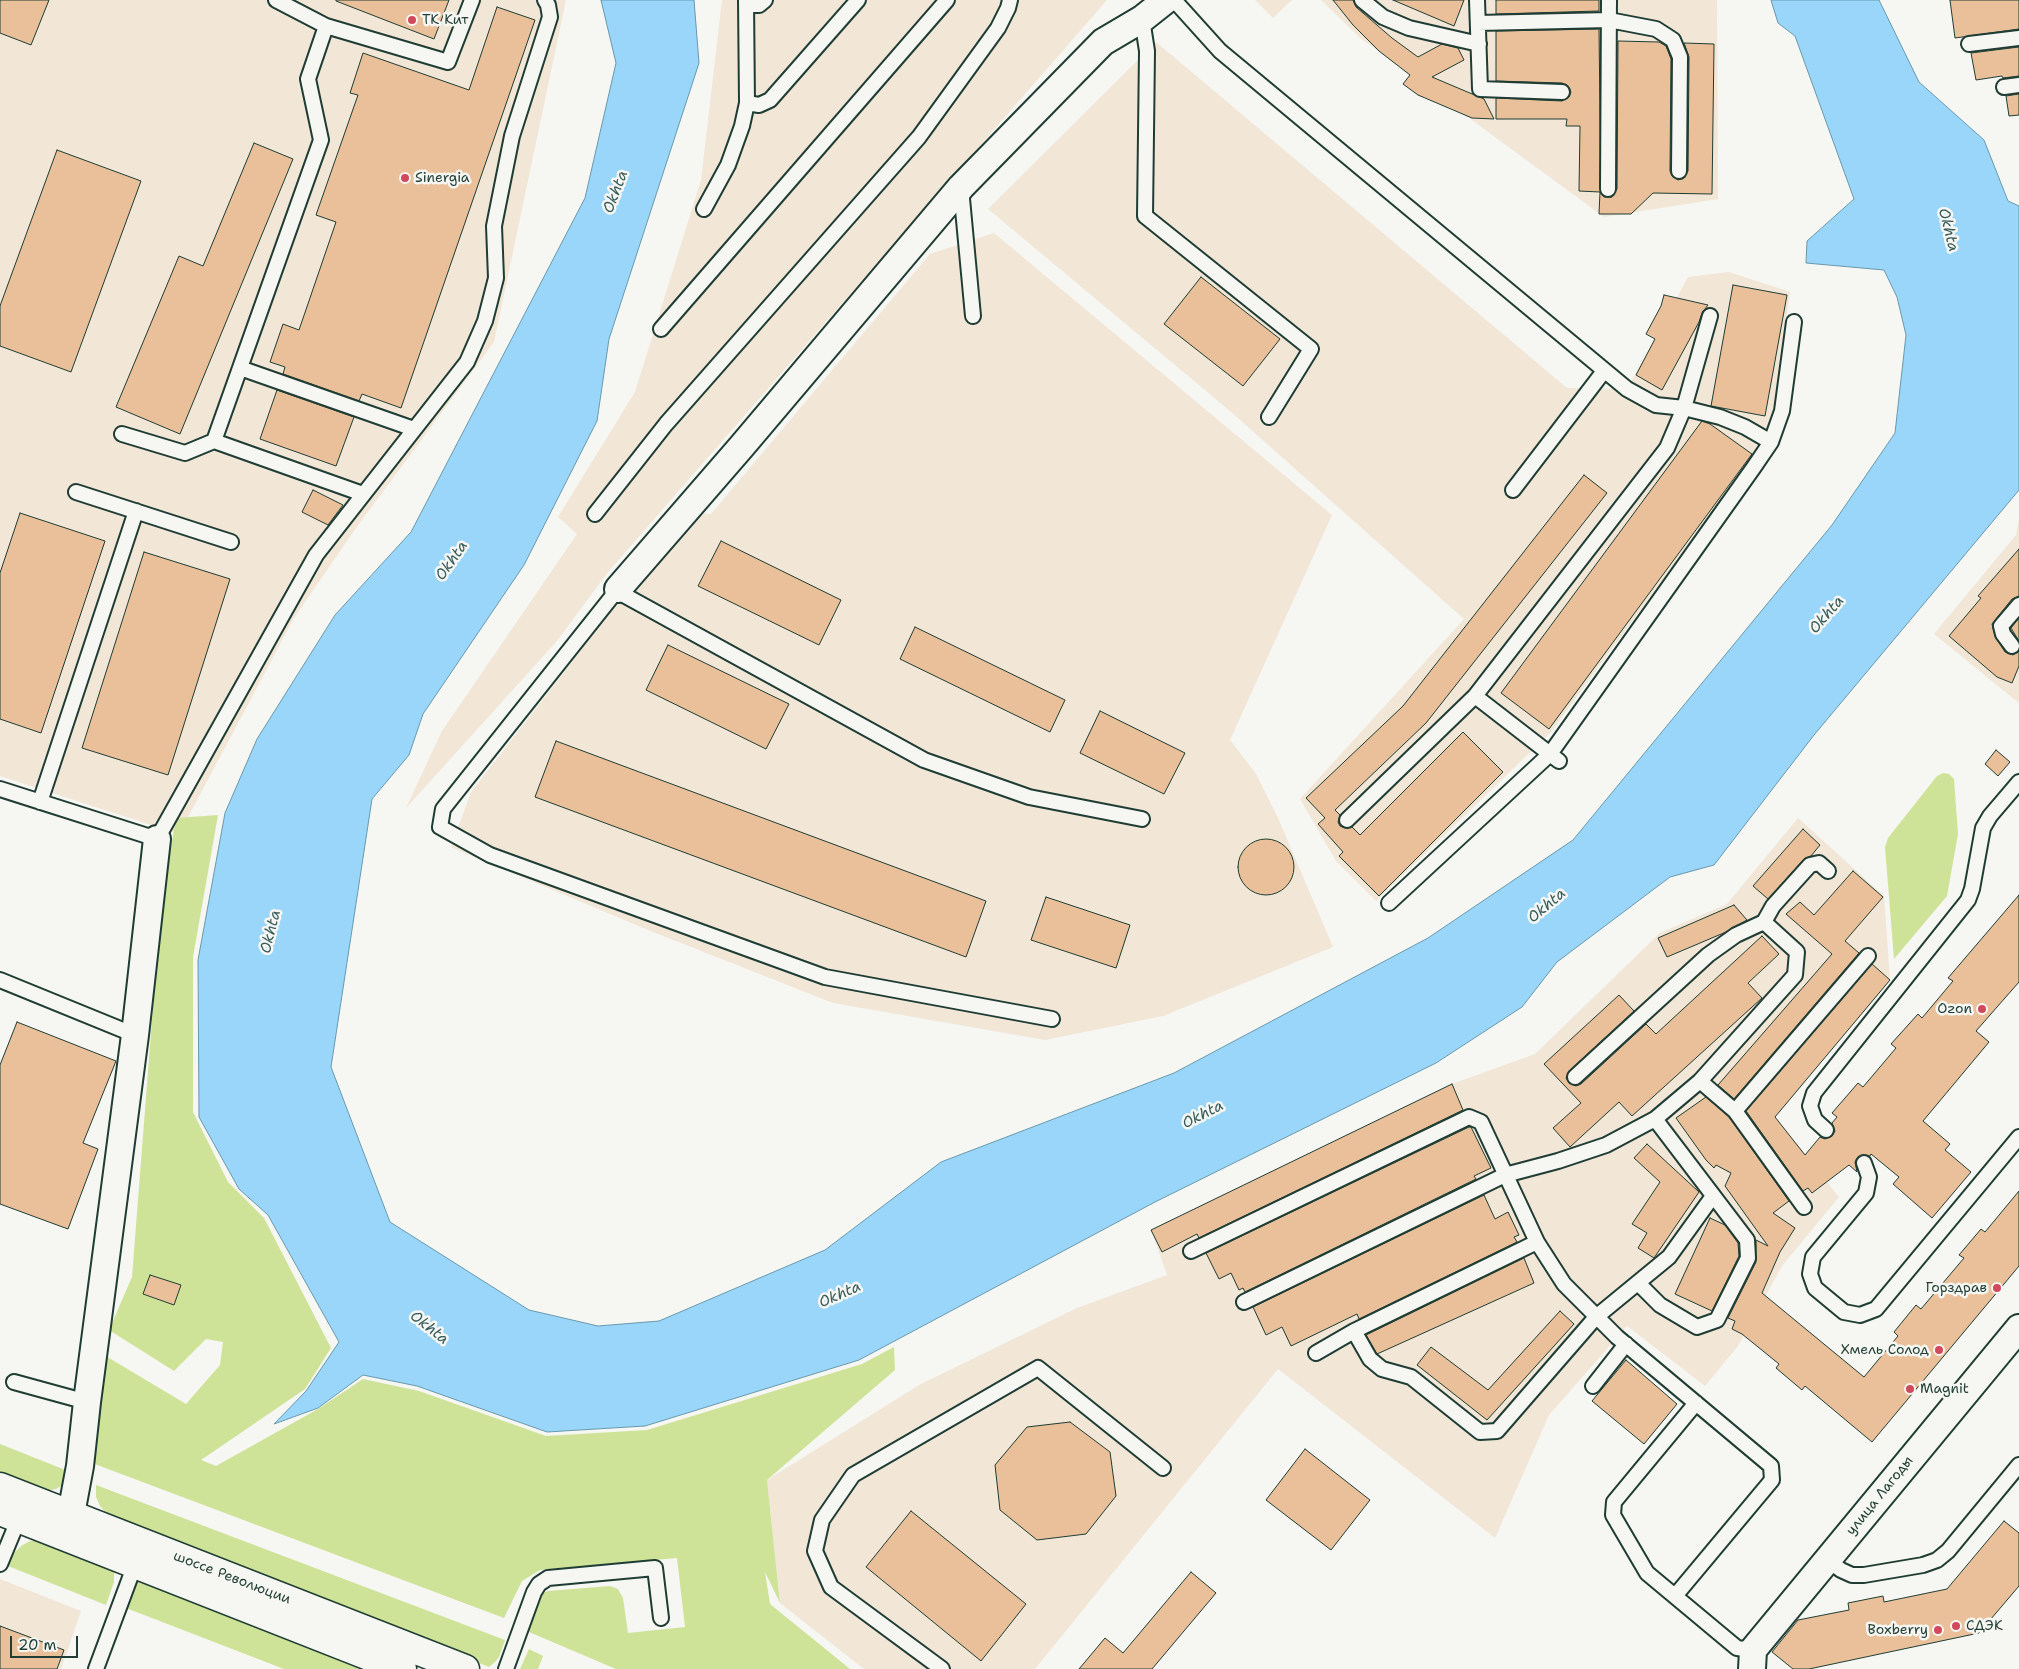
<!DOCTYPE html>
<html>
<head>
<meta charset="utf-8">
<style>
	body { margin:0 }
	#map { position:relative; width:2019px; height:1669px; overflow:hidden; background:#f6f6f2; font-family:"Shantell Sans",sans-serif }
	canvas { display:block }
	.scale { position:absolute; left:10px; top:1636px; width:68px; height:22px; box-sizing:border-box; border:2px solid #1f3d34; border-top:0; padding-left:6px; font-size:15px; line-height:18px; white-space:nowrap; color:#1f3d34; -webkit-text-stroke:4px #f6f6f2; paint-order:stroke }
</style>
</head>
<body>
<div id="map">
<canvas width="2019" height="1669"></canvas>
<div class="scale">20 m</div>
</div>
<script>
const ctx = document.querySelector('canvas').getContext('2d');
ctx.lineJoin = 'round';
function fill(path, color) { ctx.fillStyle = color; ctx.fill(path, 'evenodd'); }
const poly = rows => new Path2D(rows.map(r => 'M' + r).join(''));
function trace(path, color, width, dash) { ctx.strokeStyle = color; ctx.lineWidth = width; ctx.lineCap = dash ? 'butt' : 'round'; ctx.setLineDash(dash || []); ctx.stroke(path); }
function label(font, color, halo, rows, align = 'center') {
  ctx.font = font + ' "Shantell Sans",sans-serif'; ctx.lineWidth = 5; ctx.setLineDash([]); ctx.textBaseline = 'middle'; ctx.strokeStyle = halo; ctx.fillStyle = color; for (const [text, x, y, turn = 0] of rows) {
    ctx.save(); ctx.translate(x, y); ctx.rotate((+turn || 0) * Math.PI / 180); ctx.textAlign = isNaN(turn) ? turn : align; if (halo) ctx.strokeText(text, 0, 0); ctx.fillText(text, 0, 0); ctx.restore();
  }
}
fill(poly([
	[0,0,566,0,494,342,356,528,294,618,179,834,0,776],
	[722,0,1107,0,608,572,557,641,406,808,442,731,577,534,558,517,635,392,701,180],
	[1255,0,1292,0,1273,18],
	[1321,0,1717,0,1718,199,1604,217,1360,38],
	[1156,42,1567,388,1627,389,1688,277,1729,272,1790,292,1773,414,1755,454,1551,732,1376,901,1336,861,1300,799,1464,619,1230,411,988,209],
	[994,233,1332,515,1230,740,1256,774,1278,818,1333,947,1163,1016,1045,1040,833,1003,648,930,451,847,471,792,624,595,696,513,711,514,930,254],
	[2019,518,2019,703,1934,634,2016,535],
	[1798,818,1884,896,1890,980,1775,1117,1839,1197,1782,1266,1738,1346,1705,1386,1627,1326,1549,1415,1495,1538,1278,1369,1035,1669,864,1669,780,1603,767,1480,919,1385,1077,1308,1167,1275,1151,1230,1452,1084,1535,1054,1660,933,1727,904],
	[0,1579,81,1611,61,1669,0,1669]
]), '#f2e6d7');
fill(poly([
	[1943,773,1949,774,1954,779,1958,834,1947,896,1894,959,1885,847,1888,838,1937,776],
	[218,815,193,957,193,1112,228,1182,264,1218,331,1348,305,1389,201,1460,216,1466,318,1409,363,1379,419,1391,546,1436,647,1430,862,1364,894,1347,895,1370,767,1480,780,1603,765,1572,770,1604,850,1669,616,1669,529,1632,527,1629,540,1594,548,1591,610,1586,618,1589,623,1598,628,1633,685,1627,677,1558,540,1570,522,1581,504,1618,92,1463,104,1355,186,1404,220,1365,223,1342,206,1339,174,1371,109,1330,132,1277,161,904,176,818],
	[0,1444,73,1473,66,1483,56,1489,44,1491,0,1474],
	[96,1485,505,1640,499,1657,495,1662,489,1667,110,1517,100,1506,96,1497],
	[39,1540,114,1569,114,1582,106,1605,8,1566,14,1553,21,1546,30,1541],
	[140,1579,371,1669,284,1669,126,1608,132,1589],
	[529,1649,543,1656,538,1669,520,1669]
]), '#cfe398');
const water = poly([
	[601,0,694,0,699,63,609,339,597,421,524,565,423,714,409,755,372,799,331,1067,390,1222,529,1310,598,1326,659,1321,825,1250,941,1162,1174,1073,1428,938,1573,840,1832,525,1895,433,1906,335,1897,297,1884,270,1806,263,1807,241,1854,199,1795,36,1778,23,1771,0,1879,0,1919,82,1984,140,2008,201,2019,206,2019,490,1814,735,1714,865,1670,877,1557,962,1522,1007,1436,1063,1155,1202,859,1360,645,1426,547,1432,417,1386,363,1375,318,1408,274,1424,306,1391,339,1342,268,1215,239,1189,199,1117,198,960,225,813,257,739,335,615,411,532,585,198,616,63,601,0]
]);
fill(water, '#99d6fa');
trace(water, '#6899ab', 1);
const building = poly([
	[0,0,49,0,31,45,0,33,0,0],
	[336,0,449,0,434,39,336,1,336,0],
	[1333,0,1353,0,1356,7,1392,38,1418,57,1442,44,1458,48,1464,60,1432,77,1484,99,1494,119,1472,118,1418,95,1403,84,1410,75,1379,51,1353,25,1333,0],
	[1393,0,1464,0,1454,26,1393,0],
	[1496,0,1599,0,1599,11,1496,14,1496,0],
	[1950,0,2019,0,2019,29,1955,38,1950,0],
	[497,7,535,20,401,408,362,394,359,401,283,374,285,367,270,362,283,324,299,330,336,222,316,215,358,95,350,93,363,53,469,90,497,7],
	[1599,29,1601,194,1604,197,1612,197,1617,189,1618,41,1659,42,1666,46,1671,59,1670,171,1672,176,1678,180,1684,178,1688,171,1689,57,1684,43,1714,44,1712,194,1653,193,1631,214,1599,214,1600,192,1579,191,1580,126,1566,126,1567,119,1496,119,1496,98,1562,101,1569,97,1571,92,1567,85,1562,83,1496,81,1496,31,1599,29],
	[2019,47,2019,76,2003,78,2002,76,1976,80,1971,53,2019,47],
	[2019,94,2019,115,2009,116,2006,96,2019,94],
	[254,143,293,159,180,434,116,407,179,256,203,266,254,143],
	[57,150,141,181,71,372,0,346,0,306,57,150],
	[1201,277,1280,339,1243,386,1164,324,1201,277],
	[1733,285,1787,295,1765,416,1711,406,1733,285],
	[1664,295,1708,305,1702,313,1699,322,1662,390,1636,375,1655,339,1646,334,1661,306,1664,295],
	[277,390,354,417,336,466,260,439,277,390],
	[1702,421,1710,424,1752,454,1549,729,1501,693,1702,421],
	[1584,475,1607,493,1426,723,1335,810,1340,815,1338,822,1340,826,1345,828,1352,827,1360,835,1463,732,1503,772,1379,896,1339,856,1343,852,1318,824,1325,818,1306,798,1403,706,1584,475],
	[313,490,343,505,328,525,302,512,313,490],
	[20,513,105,541,41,733,0,719,0,573,20,513],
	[721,541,841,600,819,645,698,586,721,541],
	[2019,549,2019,596,2012,599,1992,624,1995,636,2005,652,2013,655,2019,651,2019,666,2012,683,1997,677,1949,636,1981,598,1978,596,2019,549],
	[144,552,230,579,168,775,82,748,144,552],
	[2019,618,2019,641,2011,628,2019,618],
	[915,627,1065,700,1050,732,900,659,915,627],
	[668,645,789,704,766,749,646,690,668,645],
	[1100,711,1185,753,1164,794,1080,753,1100,711],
	[556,741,986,901,966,957,535,797,556,741],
	[1996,750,2010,762,1998,776,1985,764,1996,750],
	[1803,829,1820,845,1811,856,1804,859,1768,899,1753,886,1803,829],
	'1238 867a28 28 0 1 1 56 0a28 28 0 1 1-56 0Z',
	[1853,871,1883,897,1845,941,1859,953,1734,1099,1718,1085,1832,954,1786,914,1800,902,1814,915,1853,871],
	[2019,895,2019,982,1976,1031,1989,1042,1923,1121,1950,1144,1945,1150,1971,1172,1932,1218,1893,1184,1899,1177,1871,1154,1870,1156,1862,1155,1857,1158,1855,1162,1857,1172,1849,1165,1812,1193,1808,1188,1803,1191,1746,1111,1872,964,1890,980,1775,1117,1805,1155,1820,1137,1825,1139,1832,1136,1835,1131,1832,1123,1837,1117,1832,1113,1858,1083,1863,1087,1896,1048,1891,1044,1918,1014,1922,1018,1953,981,1948,978,2019,895],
	[1046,897,1130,925,1116,968,1031,940,1046,897],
	[1734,905,1747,920,1726,932,1667,957,1658,938,1734,905],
	[1762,936,1779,954,1748,983,1762,998,1632,1116,1619,1102,1570,1147,1553,1128,1581,1103,1544,1064,1619,995,1634,1011,1569,1071,1566,1078,1569,1083,1576,1086,1581,1084,1646,1024,1656,1034,1762,936],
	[17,1022,116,1061,83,1143,98,1149,68,1229,0,1204,0,1065,17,1022],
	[1452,1084,1463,1110,1199,1238,1197,1234,1162,1252,1151,1230,1452,1084],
	[1706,1097,1729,1117,1789,1201,1773,1213,1795,1228,1780,1252,1762,1293,1864,1377,1898,1336,1894,1332,1916,1305,1921,1309,1964,1258,1959,1255,1981,1229,1985,1232,2019,1191,2019,1266,1872,1442,1805,1386,1802,1390,1776,1368,1779,1364,1742,1334,1732,1329,1735,1321,1728,1318,1756,1262,1756,1240,1768,1246,1725,1186,1731,1173,1716,1165,1714,1168,1706,1160,1676,1118,1706,1097],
	[1469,1127,1471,1127,1491,1168,1474,1176,1476,1179,1245,1292,1243,1288,1239,1290,1231,1273,1219,1279,1206,1253,1469,1127],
	[1647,1144,1699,1192,1654,1258,1638,1248,1647,1233,1632,1224,1660,1182,1634,1158,1647,1144],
	[1484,1195,1495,1219,1508,1212,1519,1235,1514,1237,1517,1242,1359,1319,1357,1314,1291,1346,1282,1327,1266,1335,1253,1307,1484,1195],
	[1710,1218,1725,1225,1738,1243,1739,1256,1712,1311,1675,1294,1710,1218],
	[1524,1258,1534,1283,1377,1354,1366,1335,1524,1258],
	[150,1275,181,1285,174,1305,143,1294,150,1275],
	[1560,1311,1574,1324,1487,1420,1417,1365,1431,1347,1488,1390,1560,1311],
	[1626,1360,1677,1404,1644,1444,1592,1401,1626,1360],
	[1070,1422,1110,1452,1116,1496,1086,1534,1037,1540,1000,1510,995,1465,1027,1427,1070,1422],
	[1305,1449,1370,1500,1331,1550,1266,1500,1305,1449],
	[911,1511,1026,1604,981,1661,866,1567,911,1511],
	[2004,1521,2019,1533,2019,1586,1979,1633,1809,1669,1793,1669,1772,1652,1798,1620,1849,1610,1848,1603,1883,1596,1884,1602,1947,1589,2004,1521],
	[1191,1572,1216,1593,1152,1669,1079,1669,1105,1638,1123,1653,1191,1572],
	[0,1626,64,1650,57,1669,0,1669,0,1626]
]);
fill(building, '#e9c099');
trace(building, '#1f3d34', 1);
const service = poly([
	[276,0,326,26,448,62,472,0],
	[1174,0,1220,51,1627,389,1656,405,1684,408,1720,417,1745,427,1771,442],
	[1362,0,1383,17,1409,28,1479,44],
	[1477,0,1480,89,1562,92],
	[747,5,759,5,765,0],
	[1142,19,1147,51,1145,216,1311,349,1269,417],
	[1478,23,1609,20,1656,29,1673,40,1680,57,1679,171],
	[326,26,308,79,321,140,214,441,363,494],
	[1969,44,2019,38],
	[2004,87,2019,85],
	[747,103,759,105,770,100,858,0],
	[961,188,973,316],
	[1608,189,1609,0],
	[704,209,728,165,742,126,747,103,746,0],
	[661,329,947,0],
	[240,368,414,429],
	[122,434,185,453,214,441],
	[1513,490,1604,371],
	[76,492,231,542],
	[595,514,666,424,919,137,998,28,1008,8,1010,0],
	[2012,646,2003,634,2001,626,2019,605],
	[1475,696,1559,761],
	[0,789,157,839,316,555,467,362,485,321,496,278,494,226,512,136,550,17,548,5,545,0],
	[40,802,136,511],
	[1347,820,1475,696,1667,448,1684,408,1710,316],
	[1389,903,1550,754,1754,467,1771,442,1782,411,1794,322],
	[0,980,135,1035],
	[1052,1019,825,977,490,855,440,827,443,809,618,589,624,595,924,760,1029,797,1142,819],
	[1575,1077,1708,955,1736,935,1764,922,1773,906,1810,865,1819,863,1828,871],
	[1700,1081,1735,1111,1804,1207],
	[1735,1111,1868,956],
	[1826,1130,1815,1120,1810,1106,1814,1093,1968,900,1972,889,1983,828,1990,816,2019,782],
	[1864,1163,1869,1177,1866,1193,1813,1257,1810,1274,1815,1288,1844,1312,1860,1315,1876,1309,2019,1137],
	[1191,1251,1469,1117,1481,1122,1537,1242,1564,1284,1617,1337,1771,1466,1772,1480,1675,1596],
	[1638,1283,1660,1305,1697,1327,1717,1320,1748,1258,1747,1240,1655,1119],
	[1244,1302,1505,1175,1558,1161,1606,1145,1655,1119,1700,1081,1795,975,1797,952,1764,922],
	[1354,1331,1370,1359,1382,1369,1411,1377,1480,1432,1497,1431,1596,1317,1669,1257,1713,1196],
	[1316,1353,1354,1331,1537,1242],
	[14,1382,87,1402],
	[1593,1386,1626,1344],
	[1696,1403,1614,1502,1613,1515,1647,1573,1737,1648,1753,1650],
	[1828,1560,1841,1570,1852,1575,1864,1575,1923,1565,1937,1560,1948,1551,2019,1465],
	[0,1564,19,1518,18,1515],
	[96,1669,137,1559],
	[506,1669,534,1592,539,1584,548,1578,655,1568,661,1618],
	[942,1669,831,1587,815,1551,822,1520,853,1475,1038,1368,1163,1468]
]);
const minor = poly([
	[618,589,742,446,961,187,1103,42,1142,19,1166,0],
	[64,1535,71,1514,80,1466,87,1402,135,1035,157,839],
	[1752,1669,1753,1650,2019,1328]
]);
const primary = poly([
	[0,1487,465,1669],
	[0,1511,402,1669]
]);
trace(service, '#1f3d34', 18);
trace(minor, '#1f3d34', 30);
trace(primary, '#1f3d34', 31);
trace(service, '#f6f6f2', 14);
trace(minor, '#f6f6f2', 26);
trace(primary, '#f6f6f2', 28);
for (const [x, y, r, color] of [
	[412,20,5,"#d1495b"],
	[405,178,5,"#d1495b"],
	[1982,1009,5,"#d1495b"],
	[1997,1288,5,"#d1495b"],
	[1939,1350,5,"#d1495b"],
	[1910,1389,5,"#d1495b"],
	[1956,1626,5,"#d1495b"],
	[1938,1630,5,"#d1495b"]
]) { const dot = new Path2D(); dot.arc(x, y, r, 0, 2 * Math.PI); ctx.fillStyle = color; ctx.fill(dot); trace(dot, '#f6f6f2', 2); }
label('14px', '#1f3d34', '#f6f6f2', [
	["ТК Кит",422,20],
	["Sinergia",415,178],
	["Ozon",1972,1009,"right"],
	["Горздрав",1987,1288,"right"],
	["Хмель Солод",1929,1350,"right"],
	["Magnit",1920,1389],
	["СДЭК",1966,1626],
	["Boxberry",1928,1630,"right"]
], 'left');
label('14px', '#1f3d34', '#f6f6f2', [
	["улица Лагоды",1880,1496,-51],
	["шоссе Революции",232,1578,21]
]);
label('italic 15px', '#375c5c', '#f6f6f2', [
	["Okhta",616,192,-69],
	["Okhta",1948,230,76],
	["Okhta",452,561,-55],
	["Okhta",1827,615,-49],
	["Okhta",1547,906,-40],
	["Okhta",271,932,-76],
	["Okhta",1203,1115,-27],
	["Okhta",840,1295,-24],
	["Okhta",429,1328,38]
]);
</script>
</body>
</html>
